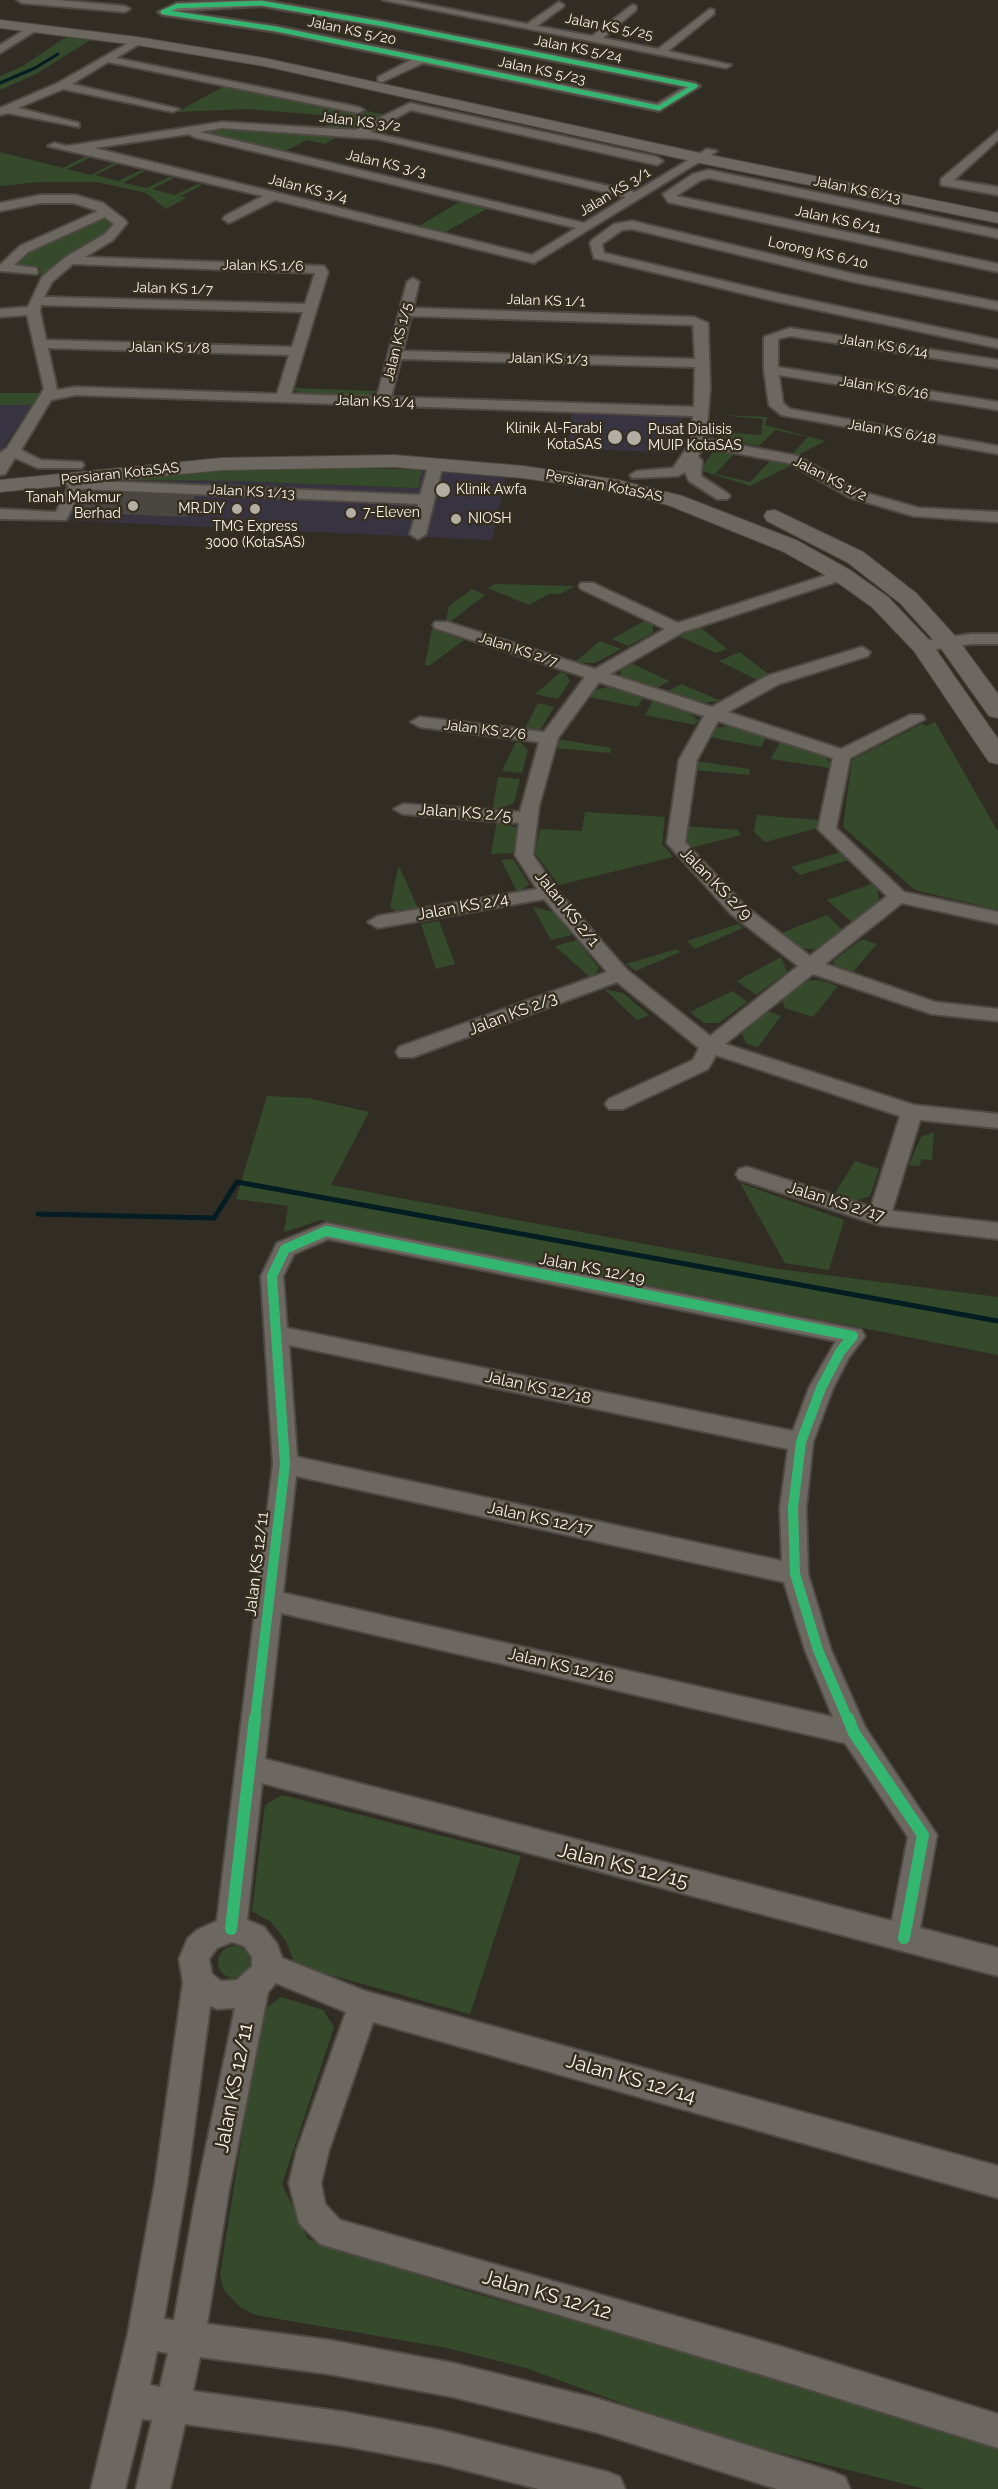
<!DOCTYPE html>
<html>
<head>
<meta charset="utf-8">
<style>
	body { margin:0 }
	canvas { display:block; background:#312d25 }
</style>
</head>
<body>
<canvas width="998" height="2489"></canvas>
<script>
const ctx = document.querySelector('canvas').getContext('2d');
ctx.lineJoin = 'round';
function fill(path, color) { ctx.fillStyle = color; ctx.fill(path, 'evenodd'); }
const poly = rows => new Path2D(rows.map(r => 'M' + r).join(''));
function trace(path, color, width, dash) { ctx.strokeStyle = color; ctx.lineWidth = width; ctx.lineCap = dash ? 'butt' : 'round'; ctx.setLineDash(dash || []); ctx.stroke(path); }
function label(font, color, halo, rows, align = 'center') {
  ctx.font = font + ' Raleway,sans-serif'; ctx.lineWidth = 5; ctx.setLineDash([]); ctx.textBaseline = 'middle'; ctx.strokeStyle = halo; ctx.fillStyle = color; for (const [text, x, y, turn = 0] of rows) {
    ctx.save(); ctx.translate(x, y); ctx.rotate((+turn || 0) * Math.PI / 180); ctx.textAlign = isNaN(turn) ? turn : align; if (halo) ctx.strokeText(text, 0, 0); ctx.fillText(text, 0, 0); ctx.restore();
  }
}
fill(poly([
	[0,405,32,405,0,452],
	[572,413,683,416,675,453,592,449,568,442],
	[422,470,506,477,492,540,58,520,77,484,111,480,234,481,417,488]
]), '#383341');
fill(poly([
	[66,37,90,40,38,73,0,90,0,76,23,66],
	[226,85,356,114,363,110,385,115,361,128,346,130,324,128,333,116,247,109,177,112],
	[233,127,339,136,325,144,307,140,282,153,200,132],
	[0,152,63,168,86,156,91,157,67,169,91,175,114,163,118,164,95,175,118,181,141,170,145,171,123,183,147,188,169,177,174,178,152,189,175,195,198,184,202,185,181,196,186,198,166,209,146,193,97,182,39,182,0,186],
	[463,200,490,207,444,233,417,227],
	[100,218,113,219,114,228,48,275,36,274,41,268,17,264,34,248],
	[293,389,293,388,378,391,365,397,304,395],
	[0,393,39,393,36,405,0,405],
	[720,415,767,417,765,425,825,441,798,455,793,453,808,437,775,430,759,446,725,439,717,432,761,435,763,419],
	[728,450,736,452,715,474,750,482,771,460,790,466,750,486,700,470,712,453],
	[357,468,422,470,418,488,234,481,111,480,226,470],
	[495,584,575,586,560,594,549,594,529,605,488,588],
	[472,589,485,595,450,622,446,620,449,606],
	[648,619,653,621,653,633,628,646,612,639],
	[701,628,727,649,716,653,679,636],
	[432,629,464,640,429,666,425,665],
	[600,641,621,649,595,663,575,662],
	[740,652,768,674,757,680,719,661],
	[631,663,669,681,655,689,621,677,620,669],
	[561,672,566,674,570,681,558,699,535,694],
	[681,684,721,701,698,703,666,692],
	[609,687,643,698,638,707,589,697,594,690],
	[653,701,689,713,698,720,695,725,645,715],
	[538,703,554,707,541,729,524,731],
	[935,722,998,832,998,910,915,890,843,827,852,760,922,724,926,726],
	[729,726,766,738,761,747,710,737,715,728],
	[557,739,611,748,610,753,555,748],
	[516,742,521,743,528,750,522,773,502,771],
	[780,742,825,757,832,765,830,768,771,759],
	[696,761,750,769,749,775,695,770],
	[498,777,520,779,514,803,501,808,493,808],
	[585,812,665,817,662,844,673,857,559,885,535,853,540,829,582,831],
	[757,815,819,820,818,828,765,842,754,832],
	[497,821,517,828,513,853,491,854],
	[686,826,738,830,741,835,690,848,684,842],
	[844,851,852,859,800,875,791,867],
	[513,859,529,884,518,893,501,860],
	[398,868,400,868,418,909,397,912,390,908],
	[877,882,879,903,853,923,827,900],
	[533,907,554,912,572,935,551,940],
	[827,915,843,931,819,950,801,948,782,933],
	[439,921,455,964,436,969,421,924],
	[738,924,743,928,695,949,687,941],
	[862,939,877,944,852,973,836,967,833,961],
	[577,940,599,968,592,979,555,946],
	[677,949,680,952,636,971,626,964],
	[781,957,787,972,756,995,737,981],
	[819,980,838,986,813,1017,785,1008,781,997,801,981],
	[604,989,623,993,649,1015,637,1020],
	[733,991,747,1002,719,1023,704,1023,690,1012],
	[767,1011,781,1016,758,1047,746,1043,741,1031],
	[267,1096,308,1098,369,1112,331,1185,778,1269,998,1297,998,1355,321,1220,284,1232,288,1206,236,1199],
	[934,1132,932,1160,921,1159,920,1166,909,1165,921,1137],
	[855,1161,879,1169,870,1196,855,1201,835,1193],
	[740,1183,844,1220,829,1270,785,1263],
	[282,1795,521,1856,470,2014,295,1965,286,1941,271,1922,252,1911,265,1805],
	'218 1962a16 16 0 1 1 32 0a16 16 0 1 1-32 0Z',
	[281,1997,323,2010,334,2027,282,2184,308,2239,470,2292,926,2419,998,2446,998,2489,924,2489,761,2448,665,2419,526,2368,447,2348,256,2315,240,2307,224,2290,220,2275,262,2011]
]), '#354a2a');
trace(poly([
	[0,83,35,68,58,54]
]), '#041d22', 3);
trace(poly([
	[38,1214,214,1218,237,1182,998,1321]
]), '#041d22', 5);
fill(poly([
	[87,491,195,496,187,517,73,512,82,493]
]), '#4a4740');
const street = poly([
	[17,0,57,0,125,6,130,9,125,12,22,3,17,0],
	[261,0,383,21,695,83,700,86,659,111,423,63,382,82,378,81,378,77,411,60,276,32,163,15,158,12,177,3,261,0],
	[261,6,383,27,685,87,657,104,276,26,175,11,261,6],
	[383,0,404,0,527,24,559,2,564,5,563,7,537,26,592,36,632,5,636,6,636,10,603,38,658,49,710,9,714,10,714,14,668,51,731,65,726,68,383,0],
	[31,26,40,28,0,53,0,45,31,26],
	[137,38,142,41,141,43,116,58,358,107,364,110,358,113,108,62,72,84,179,109,173,112,63,89,18,108,79,123,79,127,8,113,0,115,0,108,58,83,137,38],
	[410,103,657,157,663,161,657,165,411,110,370,132,635,192,707,149,717,151,534,263,275,200,229,223,223,219,225,216,263,196,48,146,54,143,67,146,222,122,355,130,410,103],
	[222,128,378,139,626,197,584,223,200,132,222,128],
	[189,134,194,137,576,228,532,255,94,148,189,134],
	[998,131,998,140,954,180,998,187,998,195,941,185,941,179,998,131],
	[709,170,998,230,998,238,709,178,701,180,676,196,998,264,998,272,672,203,668,202,663,194,693,174,709,170],
	[41,195,75,195,103,203,125,220,127,223,113,240,85,257,324,266,328,272,291,394,377,397,407,282,413,278,419,282,413,308,694,317,708,323,710,388,706,439,798,456,859,491,919,508,998,512,998,522,913,516,849,497,789,463,703,447,698,456,702,461,701,476,727,493,730,496,727,499,717,499,689,481,685,472,678,476,632,478,630,475,637,471,673,468,691,442,693,416,76,395,51,400,21,450,41,460,82,462,84,465,82,468,38,468,15,458,5,474,0,475,0,453,7,448,44,389,27,315,0,317,0,309,28,307,42,277,66,257,105,234,114,224,105,217,28,252,14,265,37,268,37,274,0,271,0,265,20,246,98,211,74,203,41,203,0,211,0,203,41,195],
	[73,264,315,273,305,304,44,297,52,282,73,264],
	[41,305,303,312,292,347,46,340,40,311,41,305],
	[411,316,693,325,695,359,403,351,411,316],
	[48,348,289,355,277,394,76,387,57,390,48,348],
	[401,359,695,367,694,407,391,397,401,359],
	[632,221,854,274,998,302,998,310,854,282,632,229,622,230,602,244,604,253,775,293,998,340,998,348,775,301,594,258,590,243,592,240,614,224,632,221],
	[790,328,998,360,998,368,790,336,778,339,778,367,998,402,998,410,779,375,783,403,790,409,998,446,998,454,781,415,769,405,764,370,764,337,790,328],
	[436,460,443,464,426,534,418,539,410,534,418,504,82,489,66,520,0,519,0,509,56,512,70,484,77,480,420,495,429,464,436,460],
	[842,570,850,575,848,578,683,632,610,674,712,707,767,676,862,647,870,652,868,656,779,684,728,712,841,749,910,715,922,715,925,719,850,758,836,828,904,892,998,912,998,924,902,903,825,964,935,1002,998,1009,998,1021,932,1014,813,974,725,1044,914,1105,998,1114,998,1128,920,1120,892,1211,998,1223,998,1239,879,1225,739,1179,736,1174,739,1169,747,1167,871,1207,900,1116,716,1055,708,1069,623,1109,609,1109,605,1104,609,1099,693,1060,699,1048,617,982,413,1057,399,1057,396,1052,399,1047,607,972,544,899,378,928,368,922,378,916,537,889,515,855,519,823,403,814,394,809,403,804,520,812,539,742,420,727,411,722,420,717,544,732,585,677,435,628,433,625,435,622,447,622,595,669,665,629,581,589,579,586,581,583,593,583,678,623,842,570],
	[599,682,704,716,679,760,667,843,731,914,798,966,710,1036,627,970,556,889,533,855,539,806,558,738,599,682],
	[718,721,833,758,818,829,887,896,810,956,745,906,685,842,697,760,718,721],
	[971,634,998,634,998,644,971,644,922,651,914,646,922,641,971,634],
	[326,1223,861,1330,865,1336,849,1357,833,1388,813,1442,806,1508,808,1574,831,1650,865,1727,937,1835,920,1928,998,1948,998,1976,262,1783,247,1920,264,1927,277,1944,282,1958,365,1991,998,2166,998,2198,373,2022,329,2150,321,2183,325,2204,340,2220,776,2345,998,2414,998,2448,776,2379,320,2244,299,2223,289,2183,297,2150,346,2012,276,1983,268,1992,229,2190,207,2324,329,2340,453,2363,599,2399,833,2472,845,2477,850,2489,777,2489,599,2433,453,2397,329,2374,200,2357,193,2391,345,2412,440,2430,608,2472,620,2477,625,2489,539,2489,440,2464,345,2446,185,2424,170,2489,136,2489,152,2420,142,2419,125,2489,91,2489,128,2333,155,2183,183,1982,179,1959,188,1938,197,1930,217,1921,273,1464,261,1276,277,1243,326,1223],
	[328,1239,836,1341,809,1388,793,1431,287,1328,283,1276,294,1254,328,1239],
	[289,1345,788,1449,780,1508,782,1561,297,1457,289,1345],
	[296,1476,784,1582,805,1650,833,1717,283,1593,296,1476],
	[281,1613,845,1743,908,1837,892,1921,265,1759,281,1613],
	[232,1942,244,1946,252,1957,252,1966,237,1980,221,1981,212,1974,209,1959,217,1948,232,1942],
	[210,2006,217,2009,235,2008,197,2190,174,2320,164,2319,187,2183,210,2006],
	[157,2351,168,2353,160,2387,150,2385,157,2351]
]);
const secondary = poly([
	[0,20,137,37,264,58,700,153,998,213,998,223,700,163,264,66,137,45,0,28,0,20],
	[394,455,523,466,618,480,682,496,798,541,850,570,888,597,930,641,998,739,998,764,989,762,914,651,872,607,834,580,782,551,668,505,618,492,523,478,394,467,222,470,0,492,0,480,222,458,394,455],
	[775,510,863,552,916,593,956,637,998,694,998,718,989,716,940,647,900,603,847,562,767,521,764,516,767,511,775,510]
]);
trace(street, '#4e4a43', 4);
trace(secondary, '#4e4a43', 2);
fill(street, '#6c6861');
fill(secondary, '#6c6861');
trace(poly([
	[261,3,383,24,695,86,659,108,276,29,163,12,177,6,261,3]
]), '#33b770', 4.5);
trace(poly([
	[255,1720,285,1464,272,1276,285,1249,326,1231,853,1336,840,1352,821,1388,801,1442,793,1508,795,1574,818,1650,848,1720]
]), '#33b770', 10);
trace(poly([
	[848,1718,854,1733,923,1835,904,1938],
	[231,1929,255,1718]
]), '#33b770', 12);
for (const [x, y, r, color] of [
	[615,437,8,"#b2aea4"],
	[634,438,8,"#b2aea4"],
	[443,490,8,"#b2aea4"],
	[133,506,6,"#b2aea4"],
	[237,509,6,"#b2aea4"],
	[255,509,6,"#b2aea4"],
	[351,513,6,"#b2aea4"],
	[456,519,6,"#b2aea4"]
]) { const dot = new Path2D(); dot.arc(x, y, r, 0, 2 * Math.PI); ctx.fillStyle = color; ctx.fill(dot); trace(dot, '#362f20', 2); }
label('14px', '#f8f3e9', '#362f20', [
	["Jalan KS 5/25",609,27,11],
	["Jalan KS 5/20",352,31,12],
	["Jalan KS 5/24",578,49,11],
	["Jalan KS 5/23",542,71,12],
	["Jalan KS 3/2",360,122,7],
	["Jalan KS 3/3",386,164,13],
	["Jalan KS 3/4",308,189,14],
	["Jalan KS 6/13",857,190,12],
	["Jalan KS 3/1",615,192,-31],
	["Jalan KS 6/11",838,220,12],
	["Lorong KS 6/10",818,253,13],
	["Jalan KS 1/6",263,266,1],
	["Jalan KS 1/7",173,289,2],
	["Jalan KS 1/1",546,301,2],
	["Jalan KS 1/5",398,342,-76],
	["Jalan KS 6/14",884,346,9],
	["Jalan KS 1/8",169,348,1],
	["Jalan KS 1/3",548,359,1],
	["Jalan KS 6/16",884,388,9],
	["Jalan KS 1/4",375,402,2],
	["Jalan KS 6/18",892,432,10],
	["Persiaran KotaSAS",120,474,-6],
	["Jalan KS 1/2",830,479,27],
	["Persiaran KotaSAS",604,486,11],
	["Jalan KS 1/13",252,492,3],
	["Jalan KS 2/7",518,650,18],
	["Jalan KS 2/6",485,730,7]
]);
label('14px', '#f8f3e9', '#362f20', [
	["Klinik Al-Farabi",602,429,"right"],
	["KotaSAS",602,445,"right"],
	["Pusat Dialisis",648,430],
	["MUIP KotaSAS",648,446],
	["Klinik Awfa",456,490],
	["Tanah Makmur",121,498,"right"],
	["Berhad",121,514,"right"],
	["MR.DIY",225,509,"right"],
	["7-Eleven",363,513],
	["NIOSH",468,519],
	["TMG Express",255,527,"center"],
	["3000 (KotaSAS)",255,543,"center"]
], 'left');
label('16px', '#f8f3e9', '#362f20', [
	["Jalan KS 2/5",465,813,4],
	["Jalan KS 2/9",716,884,45],
	["Jalan KS 2/4",463,907,-10],
	["Jalan KS 2/1",567,909,51],
	["Jalan KS 2/3",513,1014,-21],
	["Jalan KS 2/17",836,1202,17],
	["Jalan KS 12/19",592,1269,11],
	["Jalan KS 12/18",538,1388,12],
	["Jalan KS 12/17",540,1519,12],
	["Jalan KS 12/11",257,1564,-83],
	["Jalan KS 12/16",561,1666,13]
]);
label('20px', '#f8f3e9', '#362f20', [
	["Jalan KS 12/15",623,1866,14],
	["Jalan KS 12/14",631,2079,16],
	["Jalan KS 12/11",234,2088,-79],
	["Jalan KS 12/12",547,2295,16]
]);
</script>
</body>
</html>
